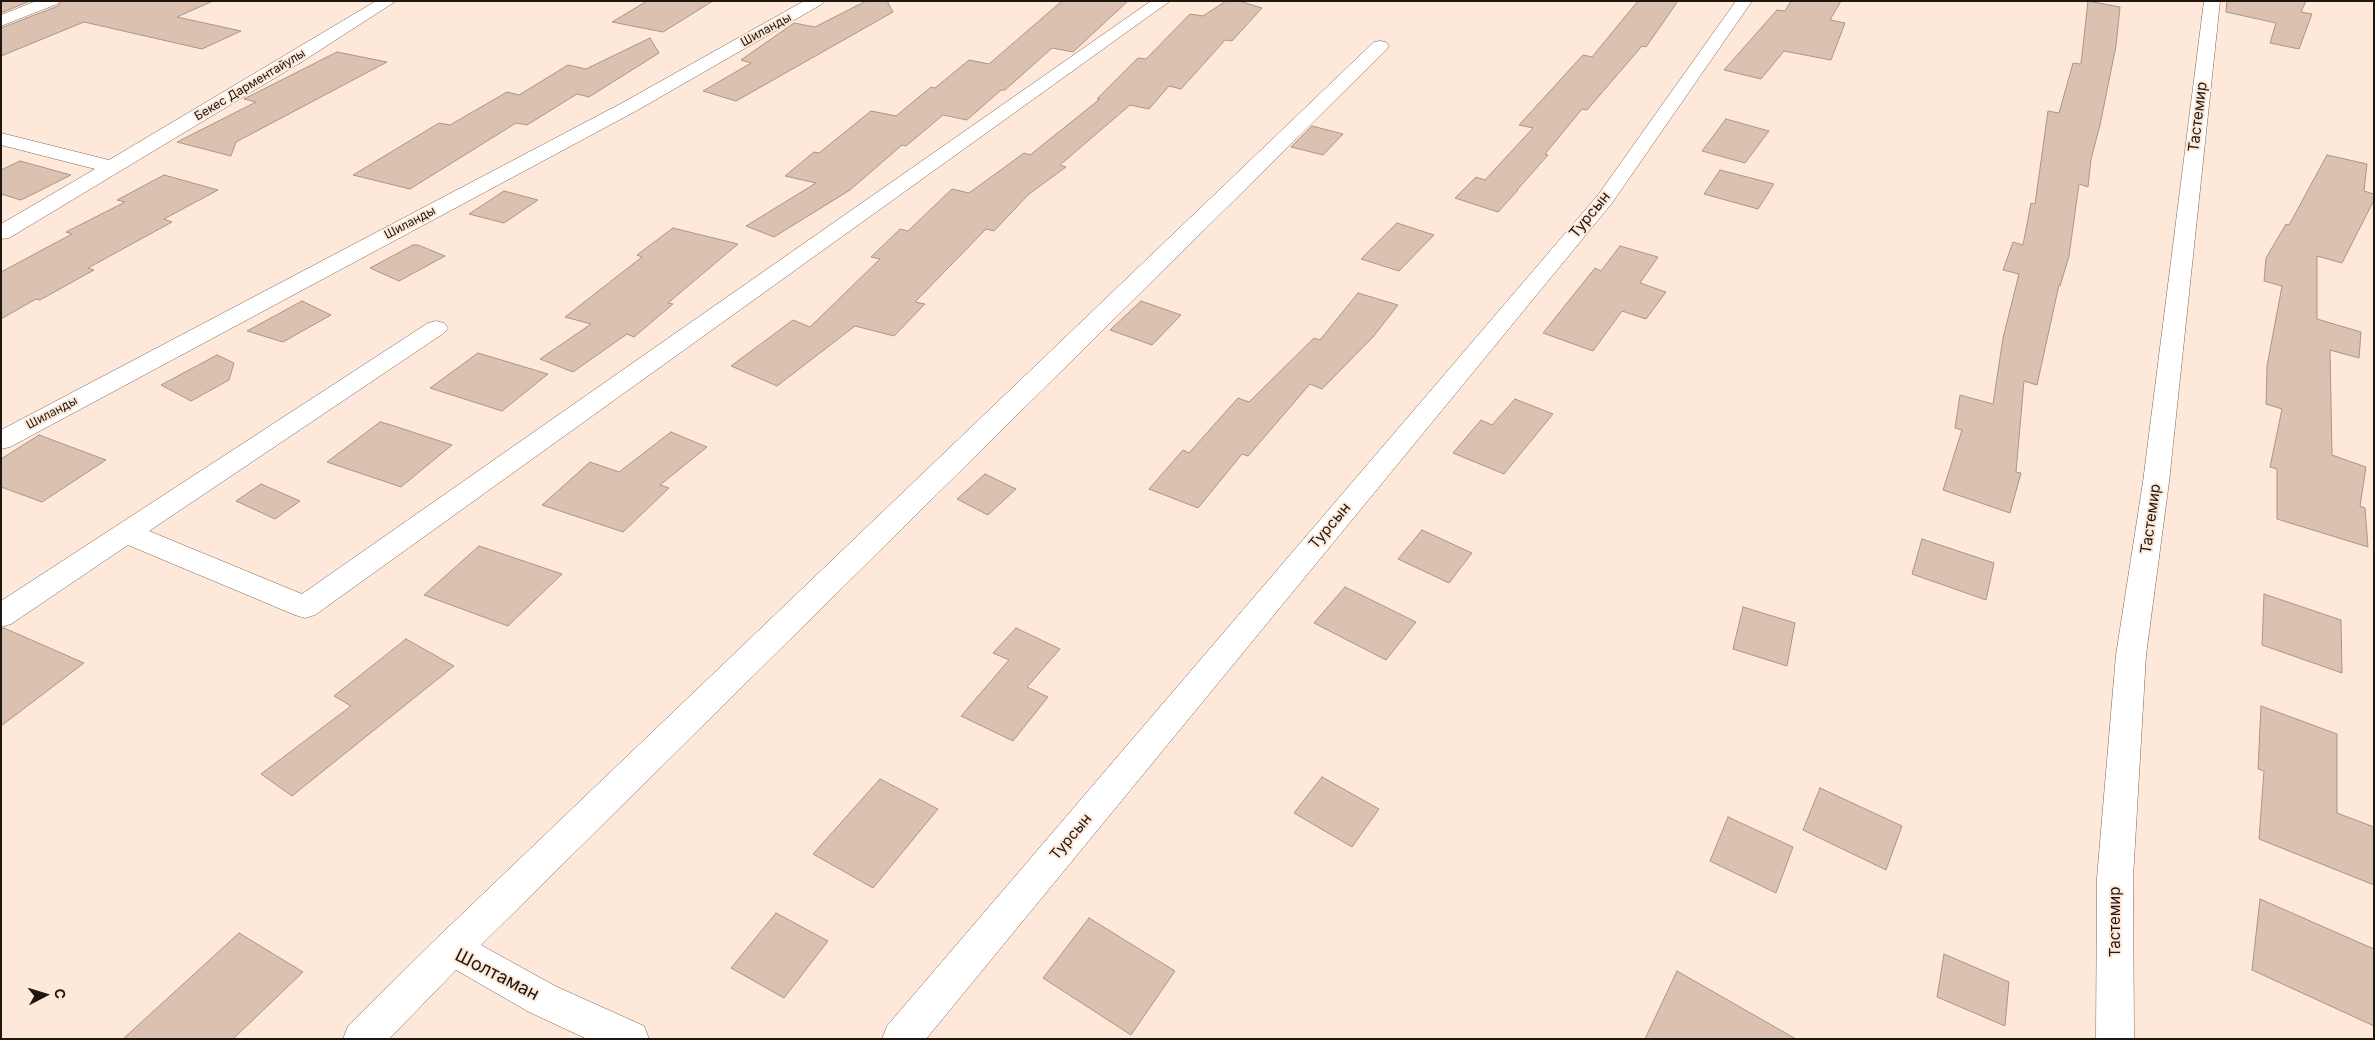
<!DOCTYPE html>
<html>
<head>
<meta charset="utf-8">
<style>
	body { margin:0 }
	#map { position:relative; width:2375px; height:1040px; overflow:hidden; background:#fde8da; font-family:Inter,sans-serif }
	canvas { display:block }
	.frame { position:absolute; inset:0; border:2px solid #1e160f; pointer-events:none }
	.north { position:absolute; left:20px; top:970px; width:50px; height:50px; -webkit-text-stroke:4px #fde8da; paint-order:stroke; rotate:85deg; font-size:14px; font-weight:700; line-height:20px; text-align:center; color:#1e160f }
	.north::after { content:''; display:block; margin:auto; width:18px; height:22px; background:#1e160f; clip-path:polygon(50% 0,100% 100%,50% 72%,0 100%) }
</style>
</head>
<body>
<div id="map">
<canvas width="2375" height="1040"></canvas>
<div class="frame"></div>
<div class="north">С</div>
</div>
<script>
const ctx = document.querySelector('canvas').getContext('2d');
ctx.lineJoin = 'round';
function fill(path, color) { ctx.fillStyle = color; ctx.fill(path, 'evenodd'); }
const poly = rows => new Path2D(rows.map(r => 'M' + r).join(''));
function trace(path, color, width, dash) { ctx.strokeStyle = color; ctx.lineWidth = width; ctx.lineCap = dash ? 'butt' : 'round'; ctx.setLineDash(dash || []); ctx.stroke(path); }
function label(font, color, halo, rows, align = 'center') {
  ctx.font = font + ' Inter,sans-serif'; ctx.lineWidth = 4; ctx.setLineDash([]); ctx.textBaseline = 'middle'; ctx.strokeStyle = halo; ctx.fillStyle = color; for (const [text, x, y, turn = 0] of rows) {
    ctx.save(); ctx.translate(x, y); ctx.rotate((+turn || 0) * Math.PI / 180); ctx.textAlign = isNaN(turn) ? turn : align; if (halo) ctx.strokeText(text, 0, 0); ctx.fillText(text, 0, 0); ctx.restore();
  }
}
const building = poly([
	[1,1,30,1,1,13,1,1],
	[61,1,213,1,177,17,241,31,202,49,84,22,1,56,1,28,58,6,61,1],
	[647,1,713,1,663,32,612,22,647,1],
	[866,1,887,1,893,12,736,101,703,91,751,63,741,60,794,23,815,27,866,1],
	[1062,1,1128,1,1073,52,1052,48,1005,90,1001,90,967,120,943,115,906,146,902,145,850,190,774,237,746,226,816,183,785,176,814,152,819,153,871,111,896,116,931,87,935,88,969,60,989,64,1062,1],
	[1226,1,1239,1,1262,8,1232,41,1225,40,1181,89,1169,86,1149,109,1130,105,1060,165,1066,167,1029,194,994,231,986,229,915,302,925,304,894,336,855,326,777,386,731,366,793,320,810,327,880,259,871,257,900,229,908,231,952,189,969,193,1024,153,1030,155,1100,99,1097,99,1138,58,1146,59,1190,14,1203,16,1226,1],
	[1638,1,1678,1,1646,47,1642,46,1587,110,1582,109,1545,154,1548,155,1517,190,1518,190,1498,212,1455,198,1476,177,1485,180,1533,128,1519,125,1583,55,1592,57,1638,1],
	[1791,1,1841,1,1830,20,1845,23,1831,60,1784,51,1761,79,1724,70,1777,10,1785,11,1791,1],
	[2088,1,2120,7,2116,46,2100,125,2091,159,2088,187,2079,184,2069,256,2060,286,2059,285,2037,385,2024,381,2016,472,2021,473,2010,513,1943,490,1962,430,1955,428,1960,395,1993,404,2003,338,2019,274,2003,270,2013,242,2023,245,2031,203,2035,204,2048,111,2059,113,2073,63,2081,64,2088,1],
	[2227,1,2306,1,2301,12,2312,14,2299,49,2270,43,2276,23,2226,12,2227,1],
	[650,38,659,53,589,97,577,94,527,125,516,123,410,189,353,175,439,123,450,125,507,92,519,95,568,65,586,69,650,38],
	[337,52,387,62,236,142,231,156,177,142,256,102,244,99,337,52],
	[1726,119,1769,131,1745,163,1702,151,1726,119],
	[1312,126,1343,134,1323,155,1291,147,1312,126],
	[2327,155,2367,164,2364,191,2374,194,2374,200,2342,263,2317,256,2317,319,2361,332,2359,358,2330,350,2332,455,2366,467,2360,506,2365,508,2368,547,2277,519,2277,469,2270,467,2282,409,2266,404,2267,366,2282,286,2264,281,2266,258,2286,224,2289,225,2327,155],
	[20,161,71,175,21,200,1,194,1,170,20,161],
	[1720,170,1774,184,1758,209,1704,194,1720,170],
	[164,175,218,190,164,219,172,222,88,268,94,270,40,300,36,299,1,319,1,272,72,234,66,232,125,202,117,200,164,175],
	[504,191,538,200,504,223,469,214,504,191],
	[1397,223,1434,235,1399,271,1361,259,1397,223],
	[673,228,738,244,668,303,673,304,634,337,627,334,573,372,540,359,591,324,565,317,642,257,637,255,673,228],
	[413,245,418,245,445,256,399,281,370,268,413,245],
	[1620,246,1658,257,1640,283,1666,292,1646,319,1622,311,1593,351,1543,333,1595,268,1601,271,1620,246],
	[1358,293,1398,305,1373,337,1322,389,1310,384,1248,456,1242,454,1198,508,1149,489,1183,450,1189,453,1238,398,1249,402,1314,338,1320,340,1358,293],
	[302,301,331,315,283,342,247,331,302,301],
	[1141,301,1181,315,1152,345,1110,330,1141,301],
	[478,353,548,374,502,411,430,388,478,353],
	[217,355,234,363,229,380,191,401,161,385,217,355],
	[1515,399,1553,414,1504,474,1453,453,1481,420,1492,425,1515,399],
	[380,422,388,424,452,445,401,487,327,462,380,422],
	[671,432,707,447,660,485,669,488,623,532,542,505,590,462,619,472,671,432],
	[39,435,106,460,42,502,1,487,1,459,39,435],
	[985,474,1016,489,988,515,957,499,985,474],
	[261,484,300,501,275,519,236,501,261,484],
	[1422,530,1472,553,1449,583,1398,559,1422,530],
	[1922,539,1994,563,1986,600,1912,574,1922,539],
	[479,546,562,574,508,626,424,595,479,546],
	[1345,587,1416,622,1386,660,1314,623,1345,587],
	[2264,594,2341,620,2342,673,2262,645,2264,594],
	[1743,607,1795,623,1787,666,1733,649,1743,607],
	[4,628,84,663,1,726,1,629,4,628],
	[1016,628,1060,649,1027,687,1048,697,1013,741,961,716,1009,660,993,653,1016,628],
	[406,639,454,666,292,796,261,774,351,706,334,696,406,639],
	[2261,706,2337,734,2337,813,2374,827,2374,885,2259,839,2264,771,2258,769,2261,706],
	[1322,777,1379,809,1352,847,1294,813,1322,777],
	[880,779,938,809,873,888,813,854,880,779],
	[1820,788,1902,826,1886,870,1803,830,1820,788],
	[1728,817,1793,847,1776,893,1710,861,1728,817],
	[2260,899,2374,949,2374,1026,2252,970,2260,899],
	[776,913,828,941,784,998,731,968,776,913],
	[1089,918,1175,971,1131,1035,1043,978,1089,918],
	[239,933,303,972,233,1039,123,1039,239,933],
	[1944,954,2009,982,2005,1026,1937,997,1944,954],
	[1677,971,1796,1039,1645,1039,1677,971]
]);
fill(building, '#dac1b0');
trace(building, '#ac9584', 1);
const minor = poly([
	[36,1,59,1,57,4,1,26,1,15,36,1],
	[376,1,396,1,303,61,9,238,1,239,1,224,95,169,1,145,1,133,109,160,376,1],
	[804,1,824,1,822,4,636,111,10,447,1,449,1,430,622,103,804,1],
	[1151,1,1170,1,315,615,305,618,295,615,128,545,11,624,1,627,1,601,428,323,436,321,444,323,448,328,444,333,149,531,302,594,1151,1],
	[1736,1,1752,1,1612,203,926,1039,882,1039,887,1026,1598,195,1736,1],
	[2204,1,2220,1,2169,482,2146,655,2133,878,2134,1039,2096,1039,2097,878,2116,655,2143,482,2204,1],
	[1380,41,1386,42,1389,46,1386,50,481,945,555,986,644,1026,649,1039,587,1039,529,1012,456,970,389,1039,343,1039,348,1026,439,936,1374,42,1380,41]
]);
trace(minor, '#7c6656', 1);
fill(minor, '#fff');
label('12px', '#1e160f', '#fde8da', [
	["Шиланды",766,30,-29],
	["Бекес Дарментайулы",250,85,-31],
	["Шиланды",410,223,-28],
	["Шиланды",52,413,-28]
]);
label('15px', '#1e160f', '#fde8da', [
	["Тастемир",2198,117,-83],
	["Турсын",1590,215,-51],
	["Тастемир",2151,519,-82],
	["Турсын",1330,526,-50],
	["Турсын",1071,837,-50],
	["Тастемир",2115,922,-90]
]);
label('18px', '#1e160f', '#fde8da', [
	["Шолтаман",497,975,27]
]);
</script>
</body>
</html>
